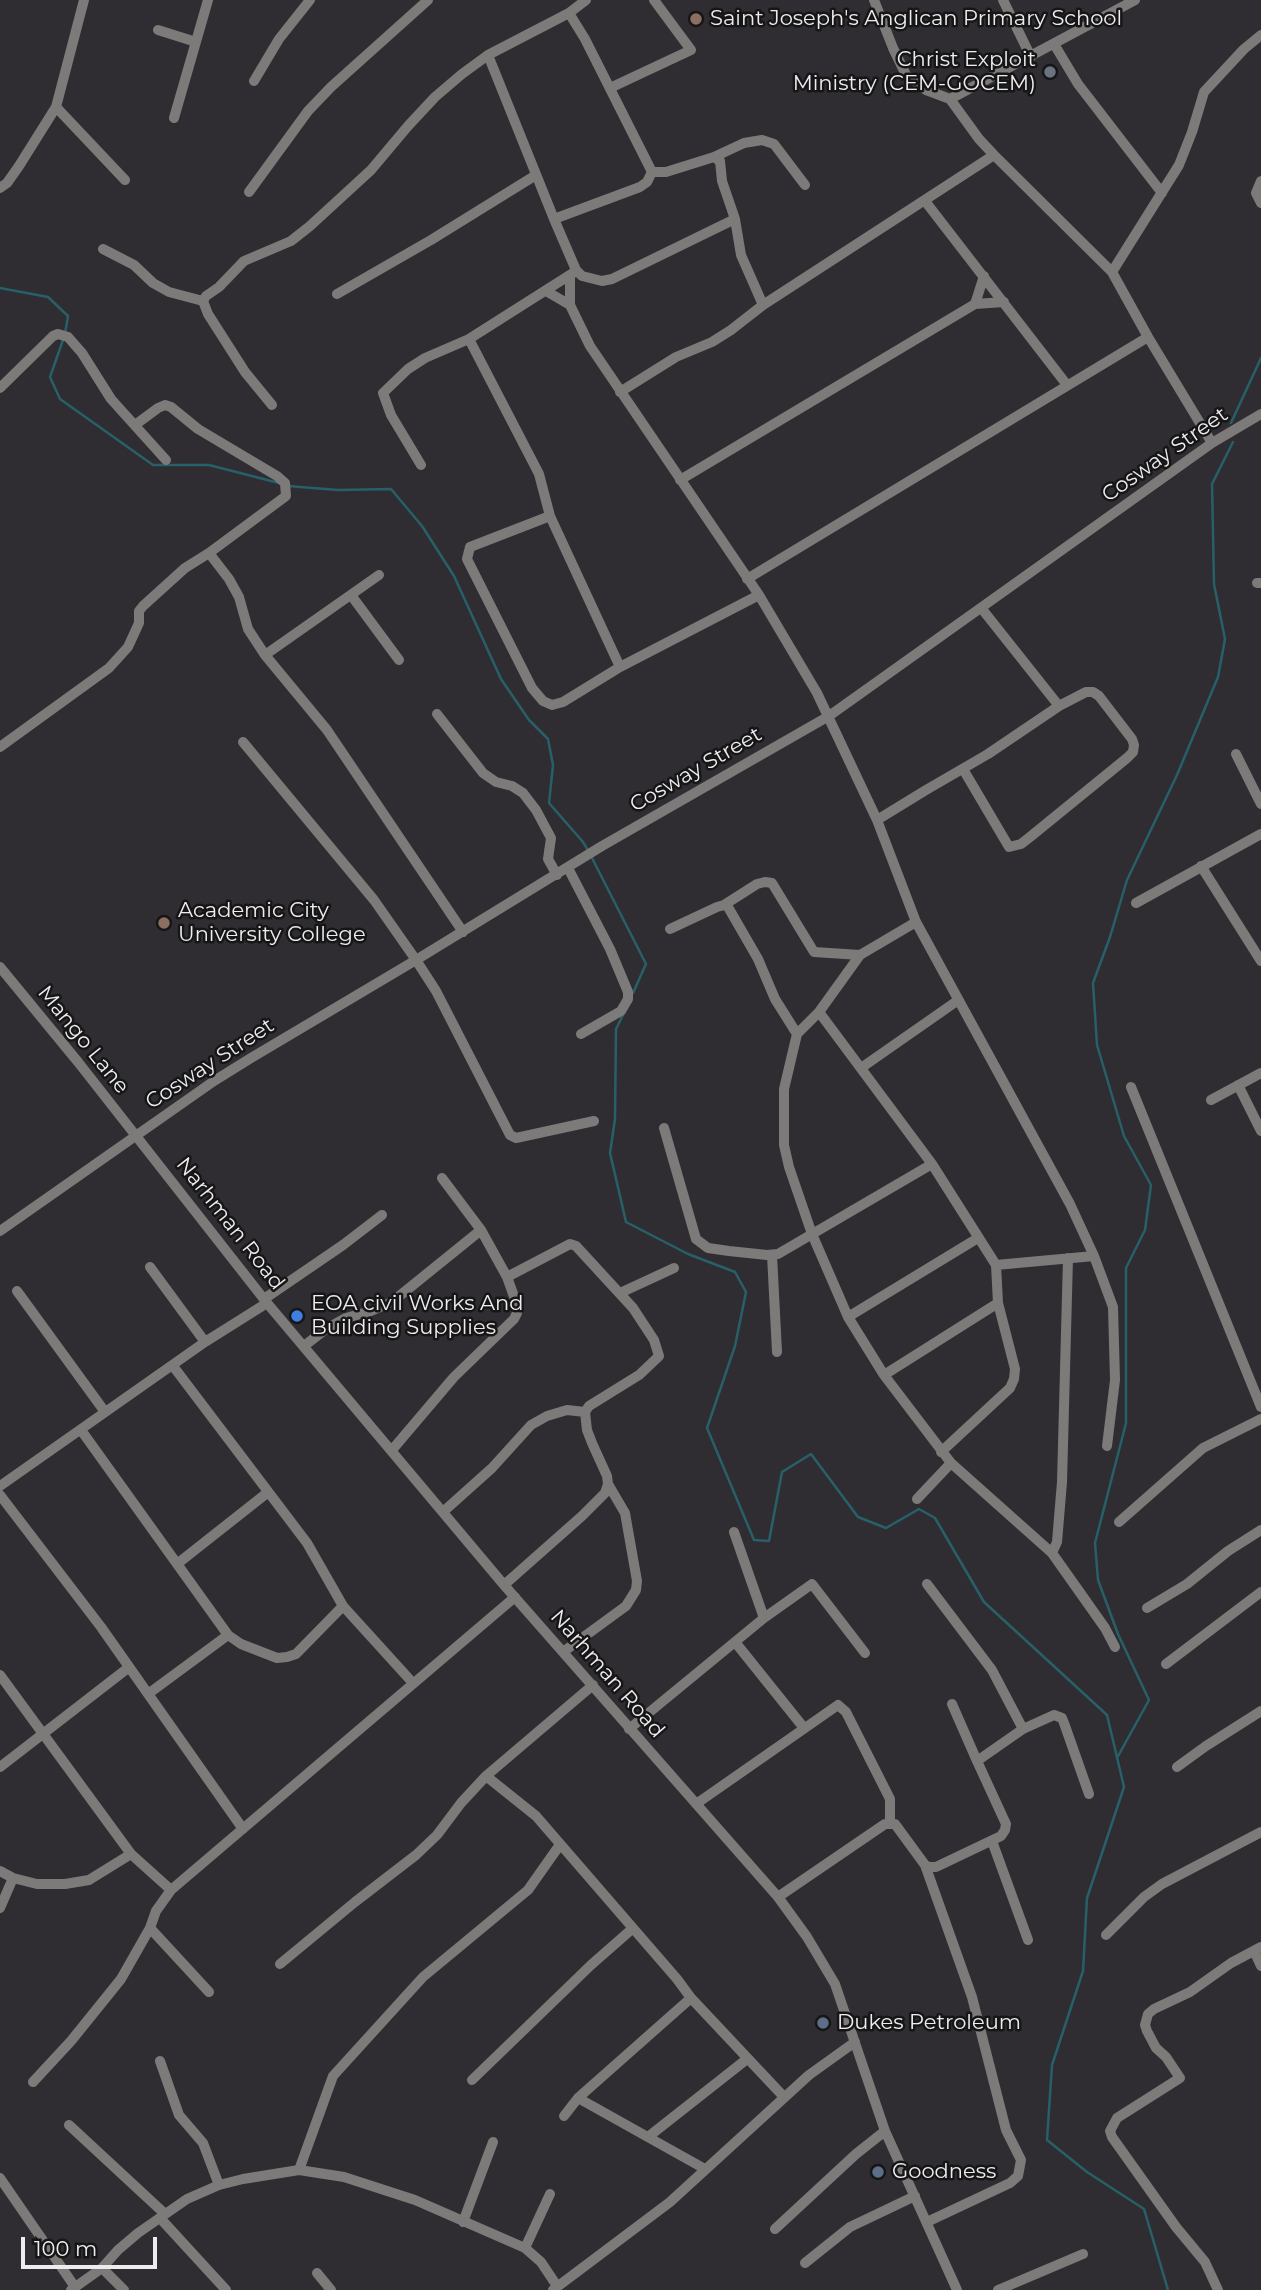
<!DOCTYPE html>
<html>
<head>
<meta charset="utf-8">
<style>
	body { margin:0 }
	#map { position:relative; width:1261px; height:2290px; overflow:hidden; background:#2f2d31; font-family:Montserrat,sans-serif }
	canvas { display:block }
	.scale { position:absolute; left:21px; top:2237px; width:136px; height:32px; box-sizing:border-box; border:4px solid #eeecef; border-top:0; padding-left:9px; font-size:21px; line-height:24px; white-space:nowrap; color:#eeecef; -webkit-text-stroke:5px #171617; paint-order:stroke }
</style>
</head>
<body>
<div id="map">
<canvas width="1261" height="2290"></canvas>
<div class="scale">100 m</div>
</div>
<script>
const ctx = document.querySelector('canvas').getContext('2d');
ctx.lineJoin = 'round';
const poly = rows => new Path2D(rows.map(r => 'M' + r).join(''));
function trace(path, color, width, dash) { ctx.strokeStyle = color; ctx.lineWidth = width; ctx.lineCap = dash ? 'butt' : 'round'; ctx.setLineDash(dash || []); ctx.stroke(path); }
function label(font, color, halo, rows, align = 'center') {
  ctx.font = font + ' Montserrat,sans-serif'; ctx.lineWidth = 5; ctx.setLineDash([]); ctx.textBaseline = 'middle'; ctx.strokeStyle = halo; ctx.fillStyle = color; for (const [text, x, y, turn = 0] of rows) {
    ctx.save(); ctx.translate(x, y); ctx.rotate((+turn || 0) * Math.PI / 180); ctx.textAlign = isNaN(turn) ? turn : align; if (halo) ctx.strokeText(text, 0, 0); ctx.fillText(text, 0, 0); ctx.restore();
  }
}
trace(poly([
	[0,288,48,297,68,316,65,334],
	[63,340,50,377,60,399,153,465,209,465,279,483],
	[1231,423,1261,358],
	[288,486,338,490,391,489,422,526,454,576,501,679,529,720,548,739,553,765,549,803,583,842,589,852],
	[592,858,646,964,633,993],
	[623,1015,616,1029,615,1119,610,1153,626,1222,688,1254,735,1272,746,1292,735,1346,707,1428,754,1540,769,1541,782,1472,811,1454,858,1517,886,1528,919,1509,935,1518,984,1602,1107,1715,1124,1787,1087,1898,1083,1971,1052,2065,1047,2140,1087,2172,1144,2209,1168,2290],
	[1117,1758,1149,1700,1118,1634,1098,1580,1095,1543,1126,1423,1126,1268,1145,1230,1151,1185,1124,1136,1097,1045,1093,983,1110,937,1127,880,1177,775,1218,677,1225,639,1214,584,1212,484,1233,442]
]), '#286069', 2.5);
trace(poly([
	[874,0,893,48,906,75,926,90,950,99,979,139,994,155,1112,272,1148,337,1212,443],
	[1003,0,1031,57],
	[158,30,196,42],
	[1054,44,1078,84,1162,193],
	[488,55,554,219,576,270,582,276,602,281,612,279,735,219,741,255,763,305],
	[254,81,279,39,310,0],
	[610,88,691,50,654,0],
	[950,99,1135,0],
	[56,107,125,180],
	[174,118,208,0],
	[714,157,744,143,762,140,774,144,805,185],
	[652,172,666,172,714,157,720,161,722,181,735,219],
	[1261,181,1256,193,1261,203],
	[0,188,7,183,19,166,56,107,84,0],
	[249,192,308,111,331,87,428,0],
	[925,201,1067,385],
	[554,219,640,187,647,182,652,172,585,39,569,13],
	[103,249,134,265,153,283,169,292,203,301],
	[1112,272,1179,165,1192,132,1204,92,1244,49,1261,35],
	[570,275,570,305,590,346,759,595,817,693,877,820,916,922,1070,1204,1094,1256,1113,1307,1115,1380,1107,1446],
	[546,291,570,305],
	[337,294,431,240,536,175],
	[975,304,1004,302],
	[469,339,539,474,550,516,620,667],
	[0,388,53,336,58,334,68,337,82,353,111,399,166,460],
	[620,392,676,357,712,342,731,330,763,305,994,155],
	[272,405,245,372,208,314,203,301,206,296,219,287,244,261,291,241,310,226,371,170,408,126,435,97,462,74,488,55,569,13,586,0],
	[135,425,158,408,165,405,171,407,198,429,277,476,285,483,286,496,209,553,229,579,239,597,248,629,265,655,327,730,463,932],
	[421,465,391,415,383,393,408,369,425,358,469,339,573,273],
	[680,480,975,304,984,276],
	[550,516,470,547,467,559,532,688,543,701,552,705,563,702,620,667,759,595],
	[747,579,1148,337],
	[1257,583,1261,583],
	[351,595,399,660],
	[982,609,1059,706],
	[265,655,379,575],
	[437,714,483,773,496,782,512,786,523,793,536,810,551,838,548,859,557,875],
	[243,742,374,900,416,960,436,991,510,1135,516,1138,594,1121],
	[0,747,109,668,128,647,139,623,139,611,143,606,185,568,209,553],
	[1236,754,1261,804],
	[877,820,926,790,988,754,1059,706,1086,692,1093,692,1099,696,1132,739,1134,745,1133,752,1127,758,1030,837,1021,844,1009,847,963,769],
	[1201,866,1261,961],
	[568,868,610,949,628,992,628,999,621,1011,581,1034],
	[1136,903,1261,834],
	[724,905,757,884,765,882,772,883,814,952,860,955],
	[916,922,860,955,819,1012,797,1034,784,1089,784,1145,789,1167,812,1234,848,1317,884,1375,951,1463,1052,1553,1105,1628,1115,1647],
	[670,929,717,907,724,905,728,907,758,959,775,999,797,1034],
	[0,967,78,1062,267,1303,504,1585,778,1897,807,1937,835,1984,885,2131,957,2290],
	[819,1012,932,1164,996,1265,998,1303,1015,1369,1014,1379,1010,1388,941,1452],
	[861,1068,957,1001],
	[1238,1085,1261,1131],
	[1131,1087,1261,1407],
	[1211,1100,1261,1073],
	[664,1128,696,1239,708,1248,729,1251,767,1255,778,1254,932,1164],
	[0,1231,214,1081,251,1058,416,960,602,846,829,716,1212,443,1261,414],
	[772,1255,777,1352],
	[996,1265,1094,1256],
	[150,1267,205,1342],
	[507,1277,570,1244,576,1246,633,1308,654,1340,659,1356,639,1375,589,1406,585,1412,587,1430,592,1443,607,1476,608,1484,625,1513,637,1581,636,1590,626,1606,563,1652],
	[17,1291,105,1412],
	[620,1293,674,1268],
	[264,1299,343,1245,382,1215],
	[848,1317,978,1238],
	[304,1346,326,1329,346,1318,371,1311,392,1302,481,1230],
	[173,1366,307,1543,343,1606,412,1682],
	[884,1375,998,1303],
	[81,1430,228,1635,241,1644,277,1658,287,1657,296,1654,343,1606],
	[392,1450,454,1377,514,1319,517,1313,516,1302,507,1277,481,1230,442,1178],
	[0,1486,205,1342,267,1303],
	[0,1495,101,1627,243,1829],
	[917,1499,951,1463],
	[444,1511,492,1468,531,1425,547,1416,567,1410,585,1412],
	[1119,1522,1203,1448,1261,1419],
	[734,1532,764,1618],
	[1052,1553,1057,1542,1062,1482,1068,1258],
	[177,1564,267,1493],
	[927,1584,992,1670,1023,1729],
	[504,1585,582,1516,605,1493,608,1484],
	[1147,1608,1187,1584,1228,1551,1261,1530],
	[735,1642,804,1728],
	[1166,1664,1261,1592],
	[0,1675,131,1854,171,1890],
	[148,1694,228,1635],
	[952,1704,977,1761],
	[629,1729,764,1618,812,1584,865,1653],
	[0,1767,128,1668],
	[1177,1767,1206,1746,1261,1711],
	[486,1776,536,1816,677,1979,691,1998,784,2097],
	[696,1804,838,1705,846,1712,890,1799,890,1822],
	[992,1841,1028,1940],
	[925,1865,972,1997,1006,2130,1021,2160,1018,2176,1010,2183,927,2222],
	[0,1871,13,1878,37,1884,65,1884,89,1880,131,1854],
	[778,1897,885,1824,895,1824,925,1865,929,1867,936,1867,1001,1836,1005,1830,1006,1824,977,1761,1023,1729,1054,1715,1062,1718,1064,1723,1089,1794],
	[0,1908,13,1878],
	[150,1928,209,1992],
	[1106,1935,1144,1897,1162,1884,1261,1832],
	[1254,1951,1261,1966],
	[280,1964,355,1902,416,1855,437,1835,461,1803,486,1776,593,1685],
	[160,2061,179,2115,203,2143,219,2185],
	[472,2080,591,1965,632,1929],
	[33,2082,71,2041,121,1979,150,1928,156,1911,171,1890,515,1597],
	[578,2098,705,2169],
	[564,2116,578,2098,691,1998],
	[69,2125,165,2214],
	[648,2137,747,2059],
	[299,2170,333,2076,423,1977,528,1890,559,1846],
	[0,2178,75,2287],
	[160,2218,226,2290],
	[463,2222,493,2142],
	[775,2229,856,2154,885,2131],
	[525,2248,550,2194],
	[805,2263,850,2227,915,2196],
	[102,2268,124,2290],
	[317,2273,331,2290],
	[71,2290,102,2268,118,2250,138,2233,187,2199,219,2185,243,2179,299,2170,344,2177,415,2200,525,2248,541,2262,557,2286],
	[553,2290,670,2202,809,2075,855,2042],
	[998,2290,1083,2254],
	[1218,2290,1205,2262,1176,2227,1112,2137,1110,2131,1117,2118,1180,2078,1166,2057,1156,2048,1147,2031,1145,2025,1148,2014,1154,2009,1190,1992,1231,1963,1261,1947]
]), '#7d7b7a', 10);
for (const [x, y, r, color] of [
	[696,19,7,"#8d6e63"],
	[1050,72,7,"#6b7280"],
	[164,923,7,"#8d6e63"],
	[297,1316,7,"#3f7fe0"],
	[823,2023,7,"#5c6f8a"],
	[878,2172,7,"#5c6f8a"]
]) { const dot = new Path2D(); dot.arc(x, y, r, 0, 2 * Math.PI); ctx.fillStyle = color; ctx.fill(dot); trace(dot, '#171617', 2.5); }
label('21px', '#eeecef', '#171617', [
	["Saint Joseph's Anglican Primary School",710,19],
	["Christ Exploit",1036,60,"right"],
	["Ministry (CEM-GOCEM)",1036,84,"right"],
	["Academic City",178,911],
	["University College",178,935],
	["EOA civil Works And",311,1304],
	["Building Supplies",311,1328],
	["Dukes Petroleum",837,2023],
	["Goodness",892,2172]
], 'left');
label('21px', '#eeecef', '#171617', [
	["Cosway Street",1165,455,-35],
	["Cosway Street",696,770,-30],
	["Mango Lane",83,1040,51],
	["Cosway Street",210,1064,-33],
	["Narhman Road",230,1224,52],
	["Narhman Road",607,1674,49]
]);
</script>
</body>
</html>
